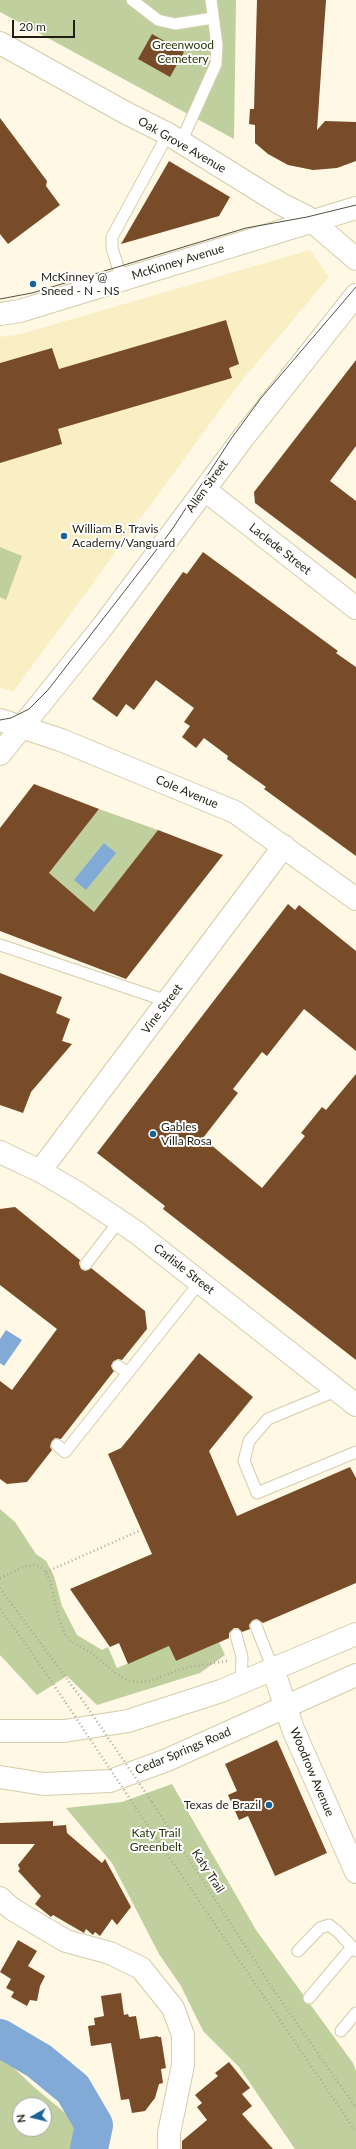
<!DOCTYPE html>
<html>
<head>
<meta charset="utf-8">
<style>
	body { margin:0 }
	#map { position:relative; width:356px; height:2149px; overflow:hidden; background:#fef8e4; font-family:Lato,sans-serif }
	canvas { display:block }
	.north { position:absolute; left:12px; top:2097px; width:40px; height:40px; box-sizing:border-box; background:#fff; border:1px solid #a7a5a0; border-radius:50%; rotate:262deg; font-size:11px; font-weight:700; line-height:16px; text-align:center; color:#221f12 }
	.north::after { content:''; display:block; margin:auto; width:14px; height:18px; background:#1a6397; clip-path:polygon(50% 0,100% 100%,50% 72%,0 100%) }
	.scale { position:absolute; left:12px; top:20px; width:63px; height:18px; box-sizing:border-box; border:2px solid #221f12; border-top:0; padding-left:5px; font-size:12px; line-height:14px; white-space:nowrap; color:#221f12; -webkit-text-stroke:3px #fff; paint-order:stroke }
</style>
</head>
<body>
<div id="map">
<canvas width="356" height="2149"></canvas>
<div class="north">N</div>
<div class="scale">20 m</div>
</div>
<script>
const ctx = document.querySelector('canvas').getContext('2d');
ctx.lineJoin = 'round';
function fill(path, color) { ctx.fillStyle = color; ctx.fill(path, 'evenodd'); }
const poly = rows => new Path2D(rows.map(r => 'M' + r).join(''));
function trace(path, color, width, dash) { ctx.strokeStyle = color; ctx.lineWidth = width; ctx.lineCap = dash ? 'butt' : 'round'; ctx.setLineDash(dash || []); ctx.stroke(path); }
function label(font, color, halo, rows, align = 'center') {
  ctx.font = font + ' Lato,sans-serif'; ctx.lineWidth = 4; ctx.setLineDash([]); ctx.textBaseline = 'middle'; ctx.strokeStyle = halo; ctx.fillStyle = color; for (const [text, x, y, turn = 0] of rows) {
    ctx.save(); ctx.translate(x, y); ctx.rotate((+turn || 0) * Math.PI / 180); ctx.textAlign = isNaN(turn) ? turn : align; if (halo) ctx.strokeText(text, 0, 0); ctx.fillText(text, 0, 0); ctx.restore();
  }
}
fill(poly([
	[310,250,329,277,239,384,13,692,0,687,0,337,21,334]
]), '#faeec5');
fill(poly([
	[0,0,236,0,234,139,0,12],
	[0,547,22,556,6,600,0,597],
	[99,809,158,830,93,914,46,877],
	[0,1509,15,1522,36,1554,46,1561,54,1576,62,1606,77,1635,102,1650,108,1647,117,1668,169,1646,176,1661,219,1642,225,1655,200,1673,97,1705,67,1676,37,1695,0,1655],
	[172,1784,256,1930,353,2063,356,2071,356,2149,295,2149,239,2067,203,2031,181,1986,159,1954,112,1863,66,1808,122,1802],
	[0,2055,34,2087,76,2122,93,2149,0,2149],
	[20,2105,44,2105,44,2129,20,2129]
]), '#c0cf9e');
fill(poly([
	[104,843,116,853,86,890,74,880],
	[6,1330,22,1340,4,1366,0,1363,0,1339]
]), '#81aad7');
trace(poly([
	[0,2038,39,2061,73,2089,94,2125,89,2149]
]), '#81aad7', 38);
fill(poly([
	[257,0,326,0,317,130,325,121,356,122,356,161,337,168,313,170,288,165,268,154,255,143,255,125,249,124,250,109,254,109],
	[152,34,184,52,170,77,138,59],
	[0,118,47,181,46,186,60,205,8,244,0,234],
	[169,161,230,197,219,216,121,244],
	[226,320,239,364,229,368,232,378,58,429,62,444,0,463,0,363,52,348,59,369],
	[356,360,356,446,330,481,356,501,356,579,255,503,254,492],
	[203,552,338,651,336,653,356,667,356,856,264,789,266,787,227,759,228,756,204,738,196,748,182,737,190,726,184,722,194,708,156,680,134,710,126,704,117,717,92,699,183,572,187,574],
	[34,784,99,809,49,873,94,912,158,830,223,855,126,979,0,931,0,828],
	[288,904,295,910,299,905,356,951,356,1051,304,1009,267,1056,262,1052,233,1089,238,1093,203,1138,262,1188,305,1136,301,1133,322,1107,326,1110,356,1074,356,1360,163,1209,165,1206,97,1153],
	[0,973,62,997,56,1013,70,1019,62,1041,72,1044,31,1092,23,1113,0,1105],
	[15,1207,80,1260,79,1263,81,1269,85,1271,91,1268,145,1311,147,1329,122,1360,118,1359,113,1362,111,1366,114,1371,61,1439,55,1438,52,1441,50,1447,52,1450,27,1482,7,1484,0,1479,0,1381,12,1390,57,1329,0,1285,0,1209],
	[199,1353,253,1397,209,1451,237,1516,350,1467,356,1478,356,1583,263,1623,257,1619,253,1620,249,1625,250,1629,242,1632,238,1628,234,1628,229,1633,229,1638,176,1661,169,1646,128,1664,119,1643,110,1647,70,1589,152,1554,108,1454,121,1448],
	[277,1740,327,1853,275,1876,248,1816,239,1820,228,1795,237,1791,225,1764],
	[53,1821,53,1826,66,1825,67,1833,102,1863,105,1859,131,1907,117,1925,112,1919,100,1936,95,1932,93,1935,86,1929,84,1933,53,1915,51,1917,35,1904,41,1896,18,1871,20,1869,18,1865,35,1844,0,1844,0,1823],
	[18,1940,37,1951,28,1966,45,1976,40,1986,37,2001,30,2000,27,2006,11,1997,14,1992,6,1988,11,1979,0,1972],
	[121,1993,124,2015,128,2014,129,2017,136,2016,140,2039,158,2036,158,2037,161,2037,166,2068,161,2069,163,2083,159,2084,155,2098,145,2111,132,2113,129,2099,121,2100,111,2043,91,2046,88,2026,95,2025,94,2018,104,2016,101,1996],
	[229,2062,250,2088,242,2094,252,2106,242,2114,273,2149,182,2149,182,2141,207,2120,197,2107,202,2103,195,2095,218,2076,215,2073]
]), '#784c28');
const service = poly([
	[132,0,158,20,175,24,213,18],
	[181,142,216,64,217,45,211,0],
	[122,280,112,248,112,237,168,134],
	[0,945,167,1001],
	[86,1264,119,1221],
	[118,1366,128,1373],
	[338,1390,268,1419,249,1441,244,1461,257,1493,356,1452],
	[57,1445,65,1452,200,1282],
	[256,1626,273,1669],
	[236,1635,242,1657,241,1684],
	[298,1951,320,1928,329,1925,338,1932,356,1951],
	[309,1998,352,1947],
	[341,2031,356,2013]
]);
const minor = poly([
	[0,43,126,113,168,134,281,204,307,217,356,259],
	[205,490,356,608],
	[0,720,61,740,235,812,356,899],
	[0,1152,40,1171,76,1192,136,1232,356,1405],
	[40,1171,284,846],
	[273,1669,293,1729,356,1872],
	[0,1898,12,1909,66,1941,110,1953,141,1968,173,2008,183,2035,183,2065,169,2133,169,2149]
]);
const tertiary = poly([
	[0,314,20,311,356,208],
	[0,754,103,626,243,438,356,295]
]);
const secondary = poly([
	[0,1731,64,1731,128,1721,221,1691,356,1634],
	[0,1777,44,1784,110,1781,167,1760,356,1675]
]);
trace(service, '#d5ccab', 13);
trace(minor, '#d5ccab', 24);
trace(tertiary, '#d5ccab', 24);
trace(secondary, '#d5ccab', 24);
trace(poly([
	[46,1572,141,1530],
	[0,1578,25,1566,34,1565,42,1568,50,1580,58,1615,65,1635,71,1641,93,1654,115,1673,127,1680,137,1682,150,1681,184,1668,227,1661],
	[0,1588,81,1698],
	[0,1609,30,1650,66,1703],
	[152,1802,273,1989,356,2108],
	[136,1808,356,2132]
]), '#aea997', 2.5, [1, 3]);
trace(service, '#fff', 11);
trace(minor, '#fff', 22);
trace(tertiary, '#fff', 22);
trace(secondary, '#fff', 22);
trace(poly([
	[0,299,32,293,246,228,307,217,356,205],
	[0,720,11,718,29,709,48,690,171,531,231,439,261,398,356,287]
]), '#545041', 1);
trace(poly([
	[81,1698,152,1802],
	[66,1703,136,1808]
]), '#aea997', 2.5, [1, 3]);
for (const [x, y, r, color] of [
	[33,284,4,"#1a6397"],
	[64,536,4,"#1a6397"],
	[153,1134,4,"#1a6397"],
	[269,1805,4,"#1a6397"]
]) { const dot = new Path2D(); dot.arc(x, y, r, 0, 2 * Math.PI); ctx.fillStyle = color; ctx.fill(dot); trace(dot, '#fff', 1.5); }
label('12px', '#2c360b', '#fff', [
	["Greenwood",183,45],
	["Cemetery",183,59],
	["Katy Trail",156,1833],
	["Greenbelt",156,1847]
]);
label('12px', '#221f12', '#fff', [
	["Oak Grove Avenue",182,145,30],
	["McKinney Avenue",178,262,-17],
	["Allen Street",207,486,-54],
	["Laclede Street",280,549,38],
	["Cole Avenue",187,792,23],
	["Vine Street",162,1009,-53],
	["Carlisle Street",184,1269,38],
	["Cedar Springs Road",183,1751,-23],
	["Woodrow Avenue",312,1772,67],
	["Katy Trail",208,1871,57]
]);
label('12px', '#221f12', '#fff', [
	["McKinney @",41,277],
	["Sneed - N - NS",41,291],
	["William B. Travis",72,529],
	["Academy/Vanguard",72,543],
	["Gables",161,1127],
	["Villa Rosa",161,1141],
	["Texas de Brazil",261,1805,"right"]
], 'left');
</script>
</body>
</html>
